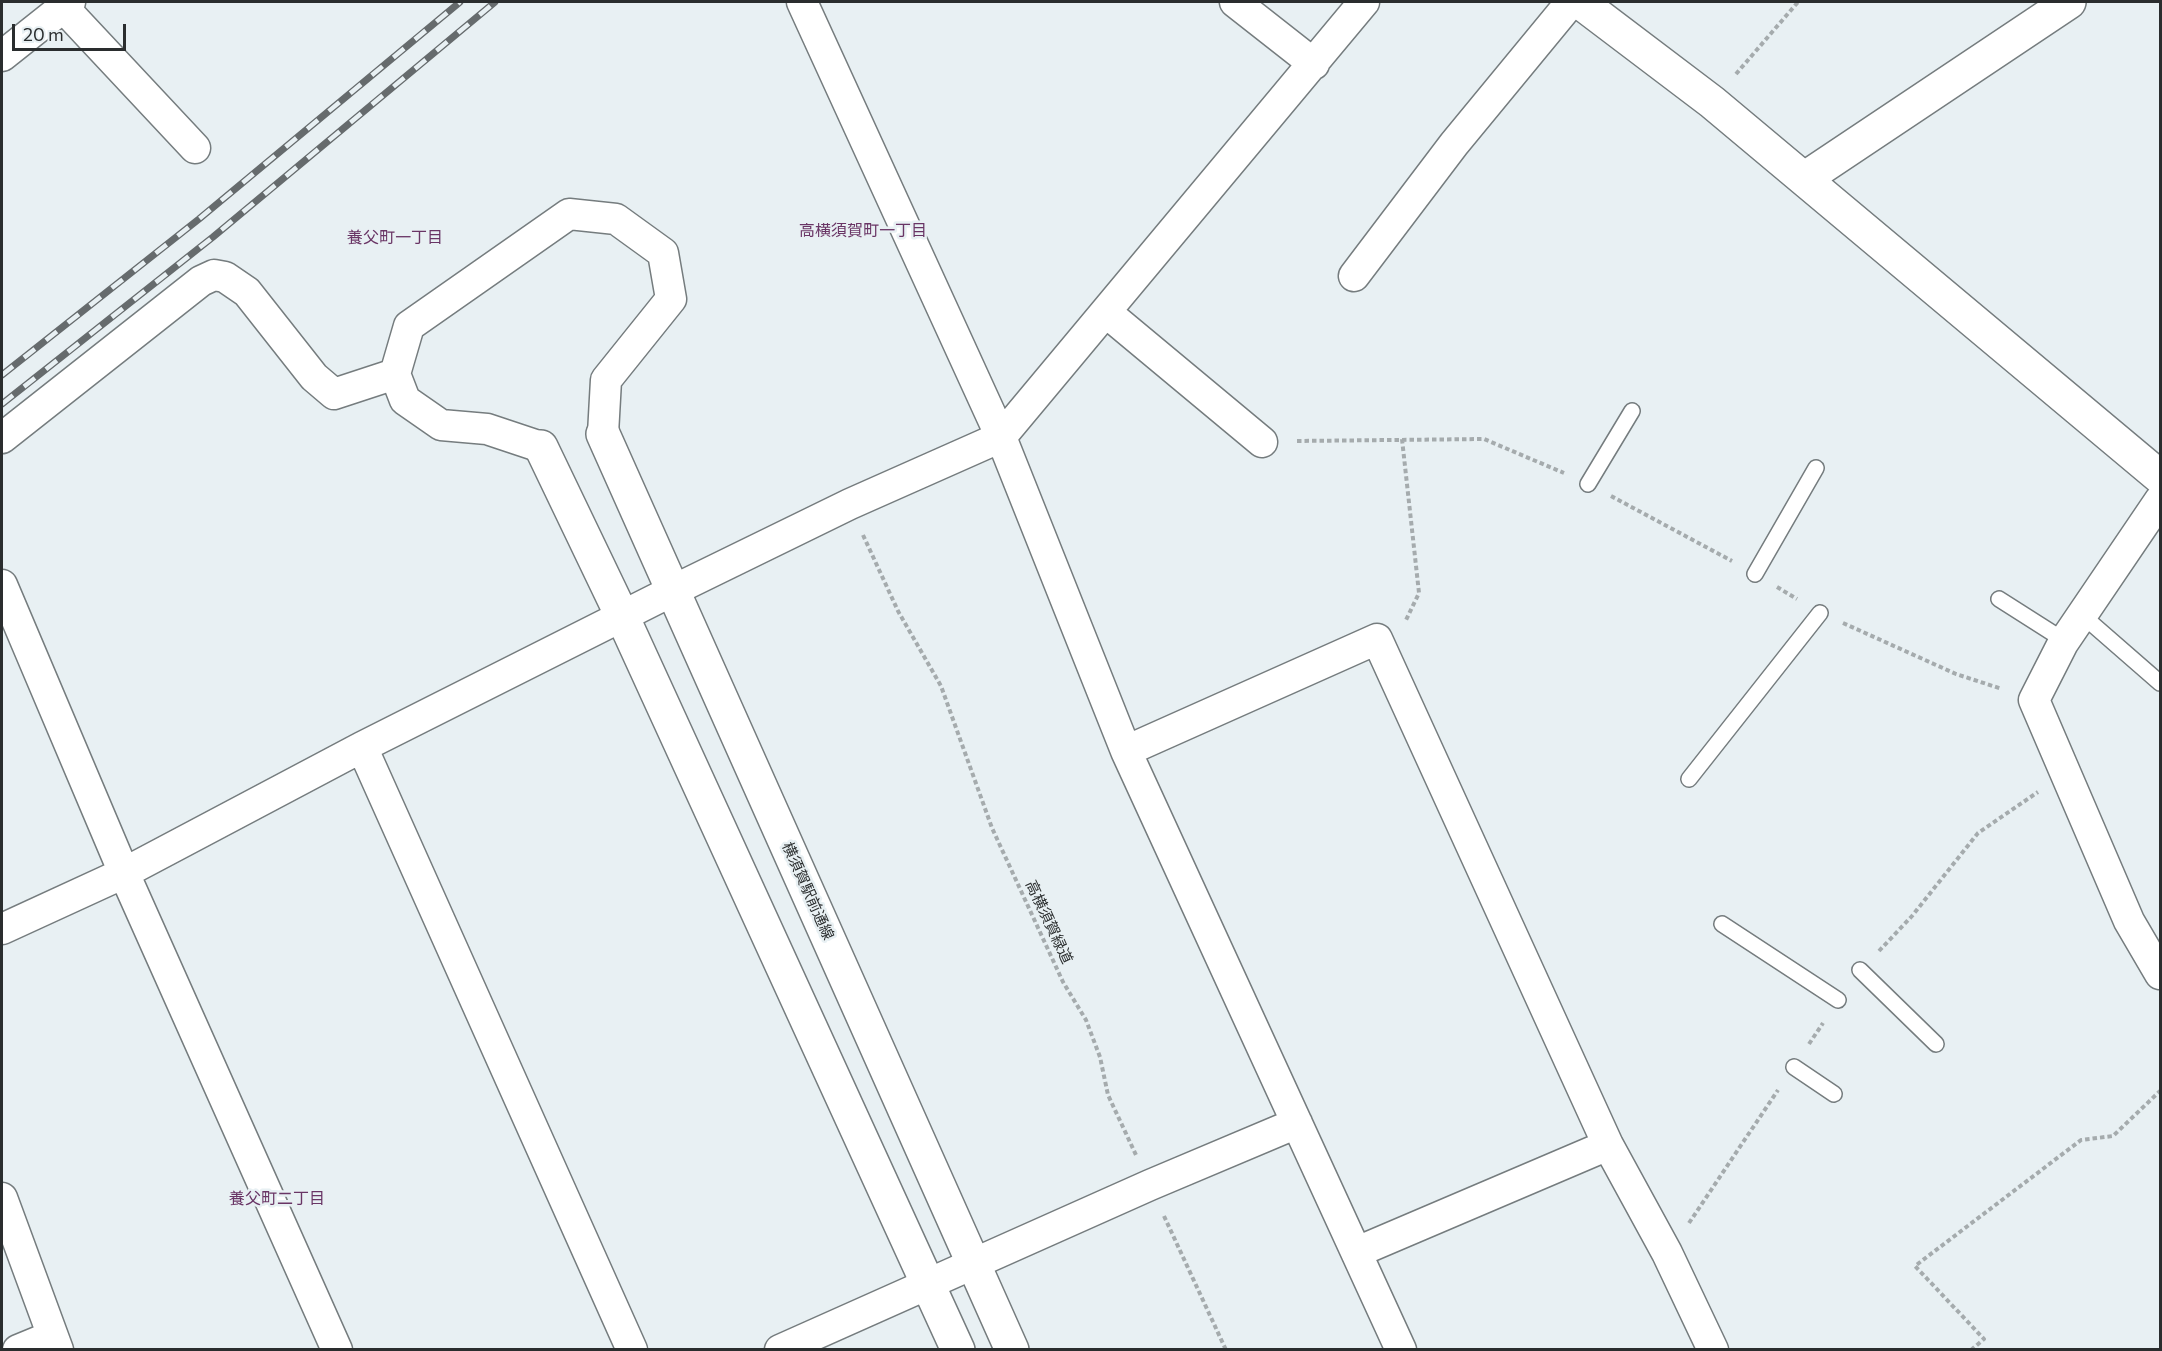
<!DOCTYPE html>
<html>
<head>
<meta charset="utf-8">
<style>
	body { margin:0 }
	#map { position:relative; width:2162px; height:1351px; overflow:hidden; background:#e8f0f3; font-family:Commissioner,sans-serif }
	canvas { display:block }
	.frame { position:absolute; inset:0; border:3px solid #2a2d2e; pointer-events:none }
	.scale { position:absolute; left:12px; top:24px; width:114px; height:27px; box-sizing:border-box; border:3px solid #2a2d2e; border-top:0; padding-left:8px; font-size:18px; line-height:21px; white-space:nowrap; color:#2a2d2e; -webkit-text-stroke:4px #e8f0f3; paint-order:stroke }
</style>
</head>
<body>
<div id="map">
<canvas width="2162" height="1351"></canvas>
<div class="frame"></div>
<div class="scale">20 m</div>
</div>
<script>
const ctx = document.querySelector('canvas').getContext('2d');
ctx.lineJoin = 'round';
const poly = rows => new Path2D(rows.map(r => 'M' + r).join(''));
function trace(path, color, width, dash) { ctx.strokeStyle = color; ctx.lineWidth = width; ctx.lineCap = dash ? 'butt' : 'round'; ctx.setLineDash(dash || []); ctx.stroke(path); }
function label(font, color, halo, rows, align = 'center') {
  ctx.font = font + ' Commissioner,"Noto Sans JP",sans-serif'; ctx.lineWidth = 5; ctx.setLineDash([]); ctx.textBaseline = 'middle'; ctx.strokeStyle = halo; ctx.fillStyle = color; for (const [text, x, y, turn = 0] of rows) {
    ctx.save(); ctx.translate(x, y); ctx.rotate((+turn || 0) * Math.PI / 180); ctx.textAlign = isNaN(turn) ? turn : align; if (halo) ctx.strokeText(text, 0, 0); ctx.fillText(text, 0, 0); ctx.restore();
  }
}
const service = poly([
	[1588,484,1632,411],
	[1755,574,1816,468],
	[1999,599,2065,641],
	[2082,615,2160,683],
	[1689,779,1820,613],
	[1722,924,1838,1000],
	[1860,970,1936,1044],
	[1794,1067,1834,1094]
]);
const minor = poly([
	[802,2,1001,437,1126,751,1401,1350],
	[1235,2,1314,64],
	[63,7,195,148],
	[2,56,70,2],
	[1354,276,1454,144,1571,2],
	[1107,313,1262,442],
	[2,438,201,281,214,275,225,277,247,292,314,377,334,394,395,374],
	[541,447,487,429,441,425,405,400,395,374,409,326,569,214,616,219,663,253,671,299,606,380,603,434],
	[2160,500,2063,643,2034,700,2129,921,2160,974],
	[2,585,124,873,337,1350],
	[362,747,632,1350],
	[1126,751,1377,639,1608,1145,1667,1253,1713,1350],
	[2,929,124,873,362,747,674,590,850,504,1001,437,1364,2],
	[2,1198,58,1350],
	[1357,1252,1608,1145],
	[18,1350,52,1336],
	[780,1350,1150,1185,1297,1123]
]);
const tertiary = poly([
	[1580,2,1712,102,2160,477],
	[1804,179,2069,2],
	[603,434,1012,1350],
	[541,447,623,618,958,1350]
]);
trace(service, '#757c7e', 18);
trace(minor, '#757c7e', 33);
trace(tertiary, '#757c7e', 36);
trace(poly([
	[1736,74,1798,2],
	[1402,439,1419,593,1406,620],
	[1297,441,1484,439,1564,473],
	[1611,496,1732,561],
	[863,535,898,611,941,686,992,828,1063,982,1086,1020,1100,1057,1108,1095,1136,1155],
	[1777,587,1797,599],
	[1843,623,1956,674,2002,689],
	[1879,951,1912,916,1978,833,2038,792],
	[1809,1044,1823,1023],
	[1164,1216,1226,1350],
	[1689,1223,1778,1090],
	[1971,1350,1984,1339,1915,1266,2081,1140,2113,1136,2160,1091]
]), '#a5abad', 4, [4.5, 3]);
trace(service, '#fff', 15);
trace(minor, '#fff', 30);
trace(tertiary, '#fff', 33);
const rail = poly([
	[2,375,199,219,460,2],
	[2,404,213,237,495,2]
]);
trace(rail, '#666b6d', 7);
trace(rail, '#e8f0f3', 4.5, [14]);
label('15px', '#2a2d2e', '#e8f0f3', [
	["横須賀駅前通線",808,891,66],
	["高横須賀緑道",1049,922,65]
]);
label('16px', '#693565', '#e8f0f3', [
	["高横須賀町一丁目",863,231],
	["養父町一丁目",395,238],
	["養父町二丁目",277,1199]
]);
</script>
</body>
</html>
